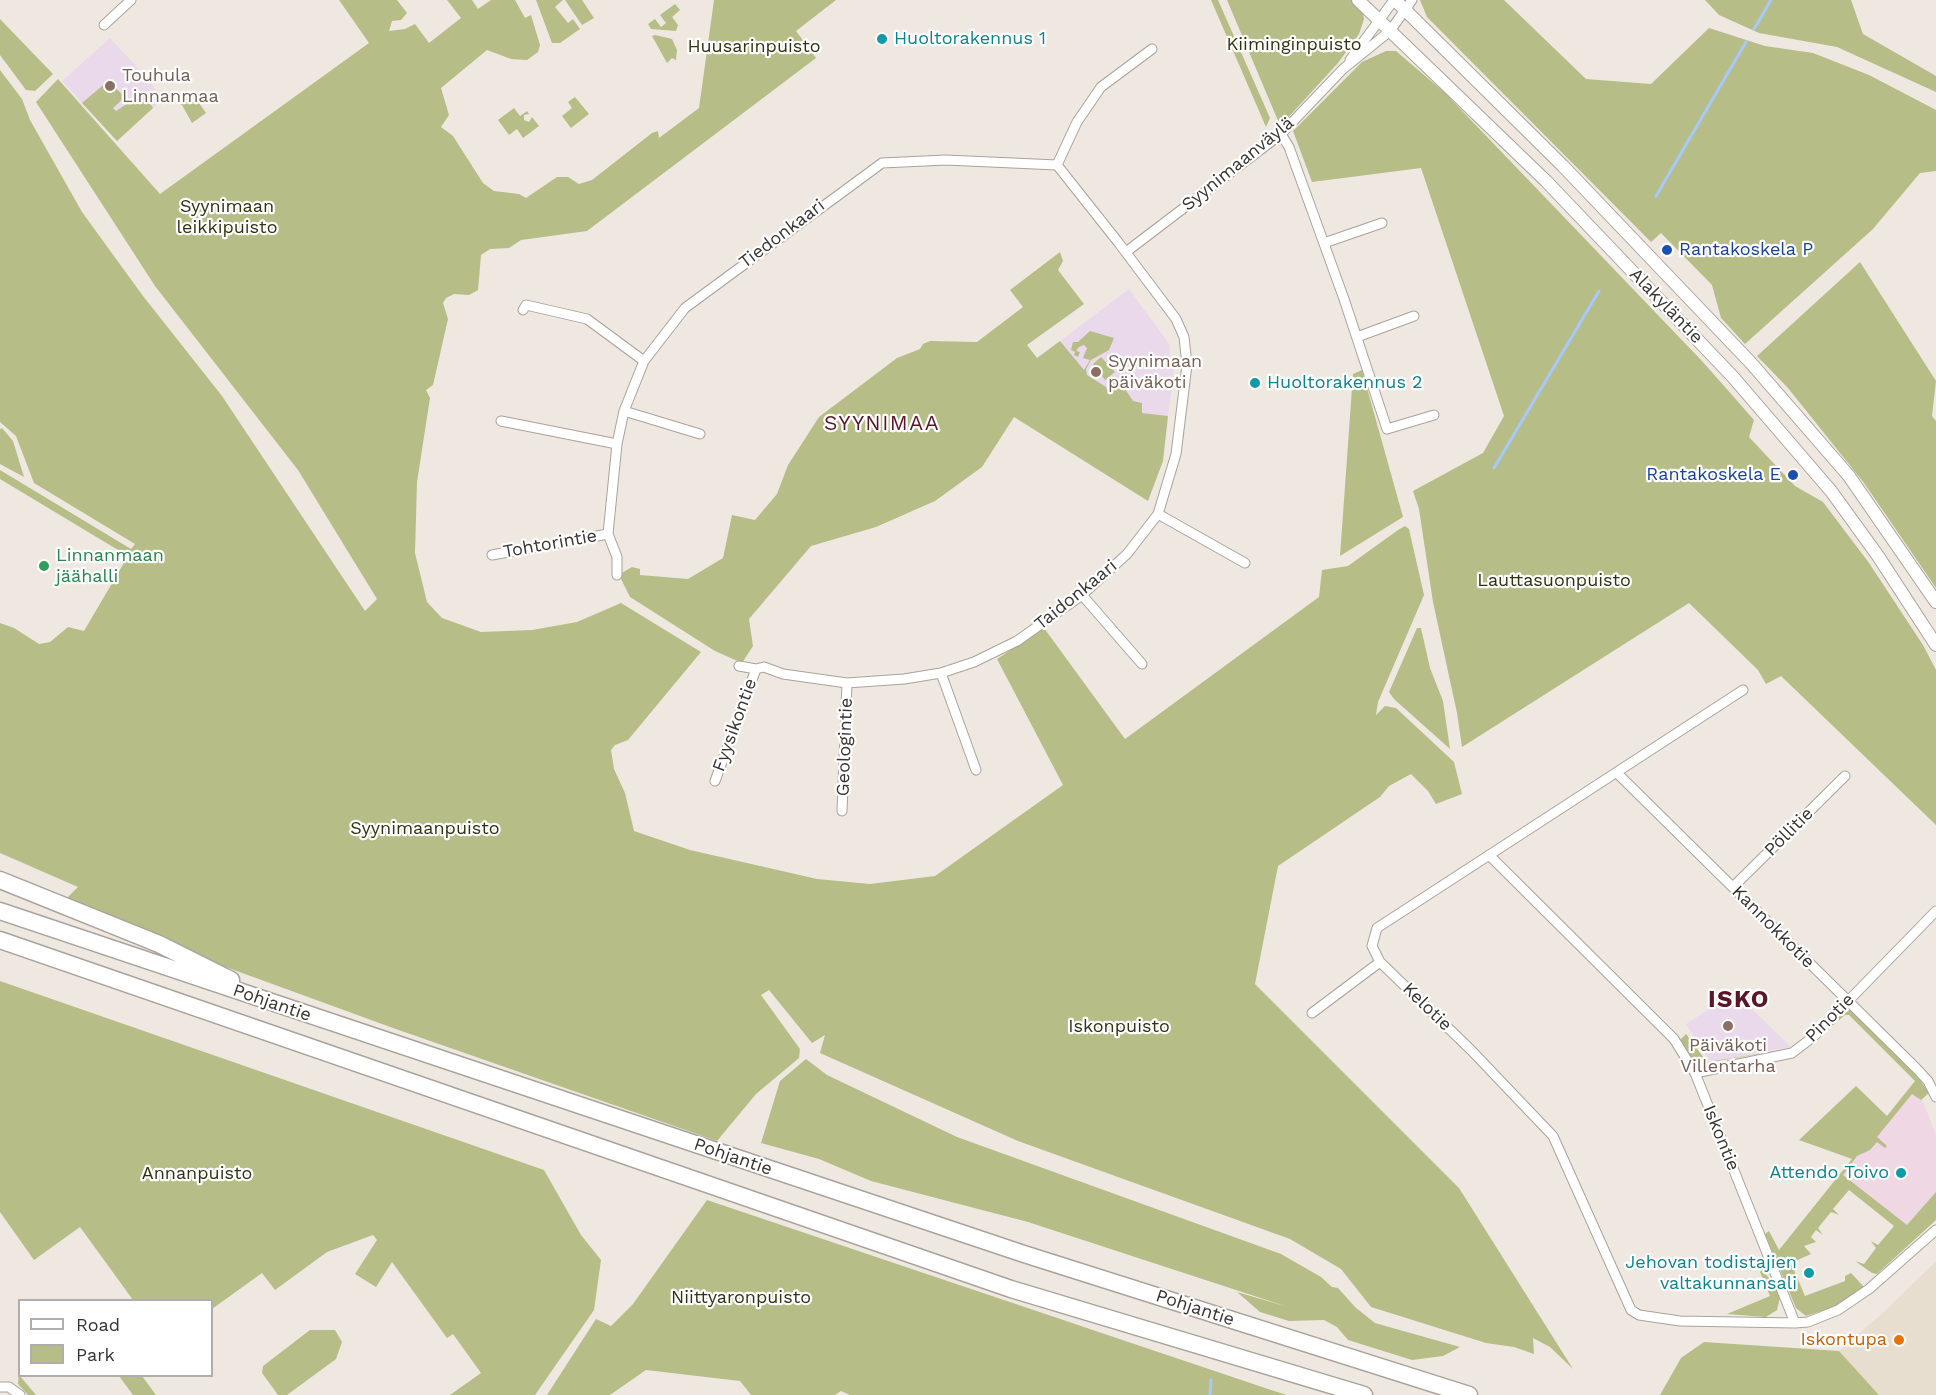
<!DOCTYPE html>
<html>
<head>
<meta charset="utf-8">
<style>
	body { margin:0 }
	#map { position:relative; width:1936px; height:1395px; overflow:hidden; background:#efe8e0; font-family:"Work Sans",sans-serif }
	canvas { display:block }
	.legend { position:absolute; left:18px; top:1299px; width:195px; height:78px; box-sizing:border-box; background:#fff; border:2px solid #afaead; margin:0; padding:8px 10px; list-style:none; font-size:18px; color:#373431 }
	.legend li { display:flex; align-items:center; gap:12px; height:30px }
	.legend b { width:30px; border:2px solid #afaead }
</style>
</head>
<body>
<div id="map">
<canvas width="1936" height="1395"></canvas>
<ul class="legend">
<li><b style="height:8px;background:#fff"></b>Road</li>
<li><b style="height:16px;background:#b6bd87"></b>Park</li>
</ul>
</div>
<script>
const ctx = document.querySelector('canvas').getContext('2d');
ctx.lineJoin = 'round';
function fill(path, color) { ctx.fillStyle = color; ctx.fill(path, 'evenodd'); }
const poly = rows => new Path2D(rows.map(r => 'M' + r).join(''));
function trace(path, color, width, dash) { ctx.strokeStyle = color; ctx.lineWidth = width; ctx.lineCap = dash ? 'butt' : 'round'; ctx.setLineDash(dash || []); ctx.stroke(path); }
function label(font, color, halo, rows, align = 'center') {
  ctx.font = font + ' "Work Sans",sans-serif'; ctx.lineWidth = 4.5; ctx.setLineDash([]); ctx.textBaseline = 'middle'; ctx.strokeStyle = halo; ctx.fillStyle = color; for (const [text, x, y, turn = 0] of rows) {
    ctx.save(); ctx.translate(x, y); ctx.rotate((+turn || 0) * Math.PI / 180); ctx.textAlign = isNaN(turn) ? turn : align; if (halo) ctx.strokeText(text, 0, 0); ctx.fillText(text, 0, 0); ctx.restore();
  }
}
fill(poly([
	[1915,1081,1936,1135,1936,1211,1912,1233,1840,1174]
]), '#efd8e3');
fill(poly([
	[1936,1261,1936,1395,1879,1395,1839,1351,1885,1311]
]), '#e8decf');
fill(poly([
	[110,38,149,80,162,100,117,141,62,81],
	[1129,289,1170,345,1169,360,1175,361,1168,416,1142,413,1011,378],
	[1735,992,1791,1047,1713,1061,1709,1060,1686,1024]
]), '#ead9eb');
fill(poly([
	[339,0,397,0,407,13,401,20,392,21,389,31,405,29,415,24,429,43,461,18,447,0,472,0,478,9,491,0,515,0,525,18,531,15,540,45,538,52,527,60,511,59,487,50,441,88,449,115,441,127,453,136,483,183,494,191,519,194,526,198,557,177,568,177,579,184,592,180,652,133,658,131,659,138,699,108,714,0,836,0,796,31,816,58,587,231,521,240,509,248,490,249,481,255,478,290,469,295,454,294,446,298,443,303,448,319,433,385,426,390,430,398,417,482,415,553,427,602,442,618,481,632,532,630,577,622,621,603,701,652,628,740,615,745,611,750,614,769,625,793,634,831,690,850,817,879,870,884,935,876,1063,785,997,659,1044,628,1125,739,1319,597,1322,570,1348,566,1398,530,1405,526,1409,529,1424,595,1378,702,1376,715,1385,706,1396,708,1454,762,1462,794,1436,804,1428,791,1411,774,1389,786,1380,797,1278,866,1255,984,1459,1188,1573,1369,1550,1347,1533,1338,1534,1354,1514,1347,1486,1343,1371,1307,1341,1269,1290,1239,1018,1141,820,1053,825,1035,812,1043,769,990,761,995,800,1049,799,1058,756,1094,717,1141,393,1028,160,943,62,903,78,887,0,853,0,623,14,628,39,644,50,642,68,627,84,631,128,556,0,479,0,470,131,549,135,544,34,483,16,436,0,422,0,70,22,99,30,120,82,212,143,296,222,396,365,611,377,599,298,470,155,286,36,102,58,79,160,194,369,43],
	[536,0,563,0,555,7,568,23,573,19,580,29,560,43,552,43],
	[565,0,582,0,594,18,582,25],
	[1211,0,1218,0,1270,118,1266,127],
	[1227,0,1354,0,1362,8,1364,19,1359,34,1338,63,1285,121,1279,123],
	[1420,0,1504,0,1586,79,1651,84,1709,28,1765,46,1813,53,1869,75,1936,110,1936,171,1920,173,1873,229,1745,344,1721,318,1712,285,1661,233,1651,242,1427,17],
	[1705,0,1851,0,1863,34,1936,76,1936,92,1837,47,1759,33,1719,15],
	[675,4,680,10,672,17,678,25,676,31,651,29,648,24,655,19,661,27,666,23,660,15],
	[0,19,53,74,35,91,26,90,0,55],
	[655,35,672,39,677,50,676,60,672,58,667,63,652,36],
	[1386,51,1396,51,1445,93,1702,361,1754,420,1749,437,1795,486,1823,502,1869,563,1923,645,1936,670,1936,825,1781,676,1766,684,1758,670,1689,603,1462,747,1457,713,1433,602,1419,509,1413,491,1483,453,1504,416,1421,168,1312,182,1293,131,1362,62],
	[108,81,125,97,113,108,116,111,143,93,153,108,117,141,82,103],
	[192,93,206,113,192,123,182,105,178,103],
	[575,97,589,114,571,128,562,116,572,108,568,102],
	[514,108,520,116,527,111,529,114,524,115,524,120,529,122,532,117,539,126,523,138,517,129,509,135,498,120],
	[1060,252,1063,261,1058,270,1084,304,1027,345,1037,358,1060,341,1084,370,1090,360,1083,358,1087,348,1084,345,1079,347,1076,351,1080,352,1078,357,1074,355,1075,352,1071,350,1073,342,1078,342,1090,331,1114,338,1109,350,1091,360,1086,369,1087,375,1106,387,1107,390,1113,388,1111,382,1117,377,1133,401,1142,403,1142,413,1168,416,1163,461,1148,501,1014,417,982,467,935,501,876,527,811,546,749,619,753,646,742,663,715,651,630,597,620,577,620,574,632,567,640,569,640,575,688,579,723,558,732,515,755,520,777,494,788,465,819,417,897,358,920,349,923,344,930,341,977,342,1023,307,1010,290],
	[1860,262,1936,381,1932,416,1936,421,1936,588,1864,483,1788,388,1757,356],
	[1101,357,1115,372,1105,380,1093,364],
	[1362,370,1403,517,1340,556,1353,374],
	[2,428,13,441,24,477,0,464,0,429],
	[1417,628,1421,628,1430,668,1443,701,1450,749,1394,699,1389,692],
	[0,981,544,1170,581,1235,601,1260,594,1310,535,1395,450,1395,481,1373,453,1334,447,1338,392,1262,376,1287,355,1274,377,1240,373,1235,327,1252,275,1290,262,1273,212,1309,212,1300,133,1300,80,1227,34,1260,0,1212],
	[1850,1010,1918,1077,1929,1093,1921,1100,1912,1094,1877,1137,1887,1146,1885,1148,1877,1142,1870,1150,1857,1156,1843,1175,1907,1225,1936,1192,1936,1220,1877,1274,1872,1273,1855,1261,1864,1264,1876,1248,1871,1241,1878,1245,1894,1226,1849,1190,1833,1209,1839,1215,1831,1212,1818,1228,1823,1235,1816,1230,1811,1237,1816,1242,1804,1246,1811,1254,1791,1263,1805,1296,1845,1281,1845,1276,1851,1273,1864,1287,1837,1306,1806,1316,1796,1308,1765,1234,1769,1231,1779,1250,1852,1159,1799,1140,1856,1086,1887,1116,1915,1081,1849,1015,1845,1015,1830,1028,1829,1026,1843,1012],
	[1686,1034,1707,1062,1794,1048,1700,1064,1692,1060,1679,1041],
	[806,1059,827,1075,957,1137,1281,1254,1321,1277,1332,1287,1338,1288,1355,1307,1375,1323,1460,1347,1443,1356,1412,1360,1348,1340,1337,1327,1324,1320,1289,1321,1260,1312,1237,1292,1288,1307,1028,1222,871,1181,819,1159,761,1143,780,1081],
	[707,1200,1271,1390,1287,1395,850,1395,841,1391,835,1395,751,1395,740,1381,646,1370,610,1395,547,1395,596,1319,611,1326,633,1304],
	[1762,1270,1777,1287,1780,1297,1777,1310,1766,1317,1727,1314,1770,1296,1760,1272],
	[310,1330,335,1330,342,1342,336,1359,287,1395,278,1395,262,1373,263,1366],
	[1704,1342,1839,1351,1879,1395,1660,1395,1681,1358],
	[19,1372,20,1376,36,1395,28,1395,18,1384],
	[119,1376,142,1376,156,1395,133,1395]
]), '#b6bd87');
trace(poly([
	[1754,29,1771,0],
	[1656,196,1746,42],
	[1494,468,1599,291],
	[1210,1395,1211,1380]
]), '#a8c9fd', 3);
const minor = poly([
	[104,25,131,0],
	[1350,60,1394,0],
	[1281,134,1289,147,1344,299,1387,429,1434,415],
	[1057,165,1077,122,1101,87,1152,49],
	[1324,243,1382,223],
	[1126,252,1281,134,1343,69,1390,31,1412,0],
	[523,310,526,305,587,319,644,361],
	[1357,337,1414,316],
	[624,411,700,434],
	[501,421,617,444],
	[1158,514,1245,563],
	[492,555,608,534],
	[617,575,617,557,608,534,617,444,624,411,644,361,685,308,882,163,946,160,1057,165,1118,242,1176,319,1184,337,1187,365,1176,454,1158,514,1127,554,1082,595,1017,641,974,662,941,673,904,679,847,683,783,674,764,667,756,669,739,666],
	[1082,595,1142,664],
	[941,673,976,770],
	[1743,690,1377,928,1372,946,1380,962,1471,1050,1553,1136,1631,1310,1639,1315,1680,1321,1795,1323],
	[1618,774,1916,1068,1928,1081,1936,1097],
	[715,781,756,669],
	[842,811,847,683],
	[1489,855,1674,1039,1695,1073,1795,1323,1808,1322,1838,1310,1869,1289,1936,1230],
	[1733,887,1845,776],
	[1312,1013,1380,962],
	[1695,1073,1792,1053,1813,1037,1936,911],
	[0,1387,9,1387,20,1395]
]);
const secondary = poly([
	[1358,0,1546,181,1733,377,1831,491,1878,556,1936,645],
	[1395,0,1563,166,1751,363,1849,476,1936,602]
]);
const motorway = poly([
	[0,880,159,944,231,980],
	[0,911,1024,1254,1469,1395],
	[0,940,1011,1289,1364,1395]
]);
trace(minor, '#a9a39b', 11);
trace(secondary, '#a9a39b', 14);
trace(motorway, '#a9a39b', 19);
trace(minor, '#fff', 9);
trace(secondary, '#fff', 12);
trace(motorway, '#fff', 16);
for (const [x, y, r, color] of [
	[882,39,6,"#0f9aa8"],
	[110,86,6,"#8d6e63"],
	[1667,250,6,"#1a4fb4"],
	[1096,372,6,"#8d6e63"],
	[1255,383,6,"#0f9aa8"],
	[1793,475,6,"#1a4fb4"],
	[44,566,6,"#2e9e5b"],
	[1728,1026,6,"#8d6e63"],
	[1901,1173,6,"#0f9aa8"],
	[1809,1273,6,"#0f9aa8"],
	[1899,1340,6,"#e8710a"]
]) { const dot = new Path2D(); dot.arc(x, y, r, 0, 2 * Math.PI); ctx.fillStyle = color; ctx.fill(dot); trace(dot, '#fff', 2); }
label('18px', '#0d838f', '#fff', [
	["Huoltorakennus 1",894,39],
	["Huoltorakennus 2",1267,383],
	["Attendo Toivo",1889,1173,"right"],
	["Jehovan todistajien",1797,1263,"right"],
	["valtakunnansali",1797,1284,"right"]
], 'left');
label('18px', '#303311', '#fff', [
	["Kiiminginpuisto",1294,45],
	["Huusarinpuisto",754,47],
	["Syynimaan",227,207],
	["leikkipuisto",227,228],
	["Lauttasuonpuisto",1554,581],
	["Syynimaanpuisto",425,829],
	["Iskonpuisto",1119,1027],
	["Annanpuisto",197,1174],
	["Niittyaronpuisto",741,1298]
]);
label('18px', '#785e54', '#fff', [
	["Touhula",122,76],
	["Linnanmaa",122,97],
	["Syynimaan",1108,362],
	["päiväkoti",1108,383],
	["Päiväkoti",1728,1046,"center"],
	["Villentarha",1728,1067,"center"]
], 'left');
label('18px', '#373431', '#fff', [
	["Syynimaanväylä",1238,164,-39],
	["Tiedonkaari",782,234,-37],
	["Alakyläntie",1666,306,46],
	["Tohtorintie",550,544,-10],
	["Taidonkaari",1076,595,-39],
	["Fyysikontie",735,725,-70],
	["Geologintie",845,747,-88],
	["Pöllitie",1789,832,-45],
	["Kannokkotie",1773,927,45],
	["Pohjantie",272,1003,19],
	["Kelotie",1427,1007,44],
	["Pinotie",1830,1018,-45],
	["Iskontie",1721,1138,68],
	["Pohjantie",733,1157,19],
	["Pohjantie",1195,1308,18]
]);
label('18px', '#164399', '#fff', [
	["Rantakoskela P",1679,250],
	["Rantakoskela E",1781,475,"right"]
], 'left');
label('18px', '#27864d', '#fff', [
	["Linnanmaan",56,556],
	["jäähalli",56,577]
], 'left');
label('18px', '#c56008', '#fff', [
	["Iskontupa",1887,1340]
], 'right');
ctx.letterSpacing = '1.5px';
label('21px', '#5a1528', '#fff', [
	["SYYNIMAA",882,424]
]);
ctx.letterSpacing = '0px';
ctx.letterSpacing = '1.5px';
label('bold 24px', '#5a1528', '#fff', [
	["ISKO",1739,1000]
]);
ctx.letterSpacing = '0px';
</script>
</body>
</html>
